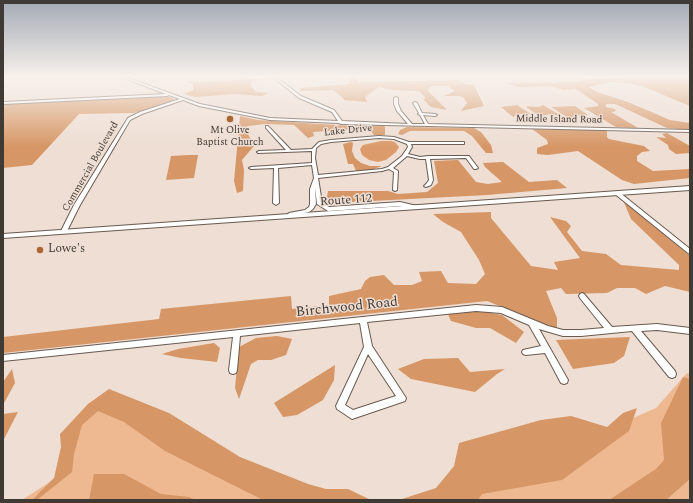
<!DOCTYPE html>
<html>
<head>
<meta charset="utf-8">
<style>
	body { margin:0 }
	#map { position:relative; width:693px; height:503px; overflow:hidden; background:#eeded3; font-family:Spectral,serif }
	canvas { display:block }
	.frame { position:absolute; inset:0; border:4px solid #403a35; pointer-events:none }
</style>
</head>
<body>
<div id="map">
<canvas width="693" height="503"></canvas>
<div class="frame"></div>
</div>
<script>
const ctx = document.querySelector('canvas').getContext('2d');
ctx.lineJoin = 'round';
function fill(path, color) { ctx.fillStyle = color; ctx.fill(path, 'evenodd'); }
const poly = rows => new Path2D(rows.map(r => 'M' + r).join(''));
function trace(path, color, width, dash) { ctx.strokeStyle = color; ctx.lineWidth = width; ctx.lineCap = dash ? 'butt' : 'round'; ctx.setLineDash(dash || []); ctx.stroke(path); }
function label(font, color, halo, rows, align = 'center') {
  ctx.font = font + ' Spectral,serif'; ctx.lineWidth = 3; ctx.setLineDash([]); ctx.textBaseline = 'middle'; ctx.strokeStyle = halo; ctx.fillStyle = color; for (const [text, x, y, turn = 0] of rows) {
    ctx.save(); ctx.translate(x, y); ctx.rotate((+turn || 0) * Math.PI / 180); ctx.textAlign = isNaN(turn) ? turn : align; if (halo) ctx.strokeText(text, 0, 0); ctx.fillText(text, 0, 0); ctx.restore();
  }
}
fill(poly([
	[687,373,690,374,690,500,445,500,656,408],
	[105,401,313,499,390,500,22,500,62,474,73,427]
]), '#eeb991');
fill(poly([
	[348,77,356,77,359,82,459,80,465,84,474,85,484,106,461,111,467,103,463,97,460,96,444,96,455,91,447,86,432,86,427,90,447,110,431,107,424,100,425,97,419,91,393,90,379,87,365,97,367,102,344,100,341,96,333,90,300,91,301,88,350,84],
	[638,77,690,77,690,106,642,86,629,83,611,82,589,87,597,92,628,102,670,120,690,123,690,130,667,128,624,108,615,104,606,104,606,107,615,109,616,111,611,112,638,128,616,127,584,108,598,106,598,104,576,89,563,90,552,86,518,87,506,83,573,82,589,79],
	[268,78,251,82,251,86,256,92,269,93,262,96,235,94,195,97,184,94,193,90,193,84,187,81,198,82],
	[164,97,170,97,174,99,174,101,134,113,79,114,32,165,3,168,3,104],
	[517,105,531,114,521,114,513,117,501,107],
	[543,105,565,118,551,114,540,116,527,108,527,106,539,107],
	[575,106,588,115,578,115,574,117,572,120,551,107],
	[240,116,258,120,351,126,383,125,385,127,385,135,374,135,369,129,366,128,313,132,314,136,308,138,294,125,265,124,248,126,245,128,254,146,242,160,244,170,243,191,237,193,234,181],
	[407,127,474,128,481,132,491,145,493,153,486,153,472,136,464,131,410,131,402,135,398,134,400,130],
	[532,129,607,130,607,137,609,139,644,146,650,151,642,152,637,156,637,161,653,171,690,169,690,178,634,184,622,180,578,151,548,155,537,154,537,148,548,144,547,140],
	[667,133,690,146,690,153,676,154,669,149,668,145,656,137,666,138,662,134],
	[351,142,353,143,352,151,355,158,361,163,370,166,382,166,371,170,356,171,353,164,348,164,343,144],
	[189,155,198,155,194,178,166,180,171,156],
	[456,160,458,160,476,182,488,184,502,182,485,167,483,163,503,162,529,182,557,180,567,188,487,195,333,203,327,197,328,191,388,191,398,194,427,192,438,183,434,161],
	[623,200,690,256,690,292,665,286,646,294,635,288,617,288,607,293,566,294,561,288,546,291,557,318,557,329,487,301,3,353,3,337,159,319,161,309,291,296,292,309,329,305,329,296,361,289,365,281,370,277,384,275,394,285,412,285,422,281,419,272,441,271,448,283,476,284,485,274,479,260,461,232,443,222,433,214,491,212,491,218,531,266,558,270,554,262,580,258,550,217,566,221,571,226,567,232,582,251,606,254,621,265,679,270,679,265,631,219],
	[481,311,502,315,524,332,516,343,490,328,476,328,451,321,448,314],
	[277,336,292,339,286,355,271,360,258,360,251,364,239,399,235,388,239,347,256,338],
	[630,337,624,356,614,363,573,369,556,340],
	[214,343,220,348,217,362,181,358,162,354,178,349],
	[458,358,470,372,505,369,497,374,475,392,411,379,398,369,424,359],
	[335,365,334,380,323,400,297,415,283,417,274,403],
	[12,369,15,383,3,405,3,382],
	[683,377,690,379,690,479,666,500,609,500,656,469,664,460,661,423],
	[109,389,169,413,240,457,308,484,326,489,348,489,371,500,263,500,165,451,124,422,98,411,82,425,74,454,72,472,37,500,32,500,54,478,61,447,60,434,88,404],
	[637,408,629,431,562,480,482,494,478,500,399,500,436,488,454,466,459,443,541,420,571,416,607,427,623,413],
	[18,412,3,441,3,414],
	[94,474,124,474,161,494,189,497,196,500,89,500]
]), '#d69665');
fill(poly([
	[381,141,391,141,395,142,399,147,396,152,386,160,378,162,369,160,362,155,360,149,363,145]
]), '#db9b6a');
const minor = poly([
	[121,77,125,77,200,104,270,118,338,121,332,112,299,98,273,77,276,77,301,96,334,110,342,121,408,124,397,111,394,104,394,98,396,97,398,98,398,104,401,111,412,124,425,124,420,115,418,114,419,113,413,103,415,102,417,103,422,113,435,114,437,115,435,116,423,115,428,124,690,130,690,132,341,124,339,123,270,120,199,106,183,100,142,114,130,120,80,205,67,231,66,232,62,232,61,231,74,205,128,118,140,112,180,99,169,95,167,96,3,104,3,102,166,94,121,77],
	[266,126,268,126,291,150,312,149,319,142,331,140,379,136,394,137,409,142,464,142,464,144,411,144,412,147,408,154,420,157,428,156,469,156,478,168,476,169,474,169,466,158,430,159,433,180,431,185,426,187,424,186,427,183,429,180,426,159,420,159,407,156,393,168,398,171,397,190,395,191,393,190,394,172,389,169,382,171,318,178,322,203,329,207,400,202,417,206,418,207,415,209,400,206,328,211,317,204,315,187,316,204,313,209,309,212,291,216,289,215,288,214,289,213,305,210,309,207,310,204,310,189,314,178,312,165,278,168,279,203,276,205,273,203,274,168,251,169,249,168,251,167,312,163,312,151,258,153,257,152,259,151,286,150,266,128,266,126],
	[379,138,394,139,407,144,408,147,402,156,388,167,382,169,318,175,315,158,316,148,321,144,331,142,379,138],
	[615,192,619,192,690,249,690,254,688,253,615,194,615,192],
	[582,293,584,294,612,327,657,324,690,328,690,334,657,330,641,331,675,371,676,374,675,377,672,378,669,377,632,331,581,336,563,336,539,329,568,380,567,383,564,384,561,383,545,353,526,355,523,354,522,352,523,350,541,346,529,325,501,313,476,311,367,322,372,346,406,398,405,401,352,419,337,409,336,406,364,347,360,323,240,336,237,370,236,373,233,374,230,373,229,370,233,337,3,361,3,355,476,305,502,307,548,326,563,330,581,330,604,328,580,298,579,296,580,294,582,293],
	[368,354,396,396,353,410,345,405,368,354]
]);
const major = poly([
	[690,186,690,190,3,238,3,234,690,186]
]);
trace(minor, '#685b51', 2);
trace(major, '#685b51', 2);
fill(minor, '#fff');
fill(major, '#fff');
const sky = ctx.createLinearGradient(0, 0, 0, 147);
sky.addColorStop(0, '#a3aab6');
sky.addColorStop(0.52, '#f7f0eb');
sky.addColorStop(1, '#f7f0eb00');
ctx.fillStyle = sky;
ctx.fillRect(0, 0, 693, 147);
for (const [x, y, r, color] of [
	[230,119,4,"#a96833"],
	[40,250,4,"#a96833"]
]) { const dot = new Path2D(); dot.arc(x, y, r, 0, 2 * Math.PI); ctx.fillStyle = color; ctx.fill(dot); trace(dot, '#eeded3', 1.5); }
label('10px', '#403a35', '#eeded3', [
	["Middle Island Road",559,120,1],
	["Lake Drive",348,131,-6],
	["Commercial Boulevard",91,167,-60]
]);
label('10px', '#403a35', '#eeded3', [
	["Mt Olive",230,131],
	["Baptist Church",230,143]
]);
label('12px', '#403a35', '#eeded3', [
	["Route 112",346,201,-4]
]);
label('12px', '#403a35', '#eeded3', [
	["Lowe's",48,250]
], 'left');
label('14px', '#403a35', '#eeded3', [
	["Birchwood Road",347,308,-6]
]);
</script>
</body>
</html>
